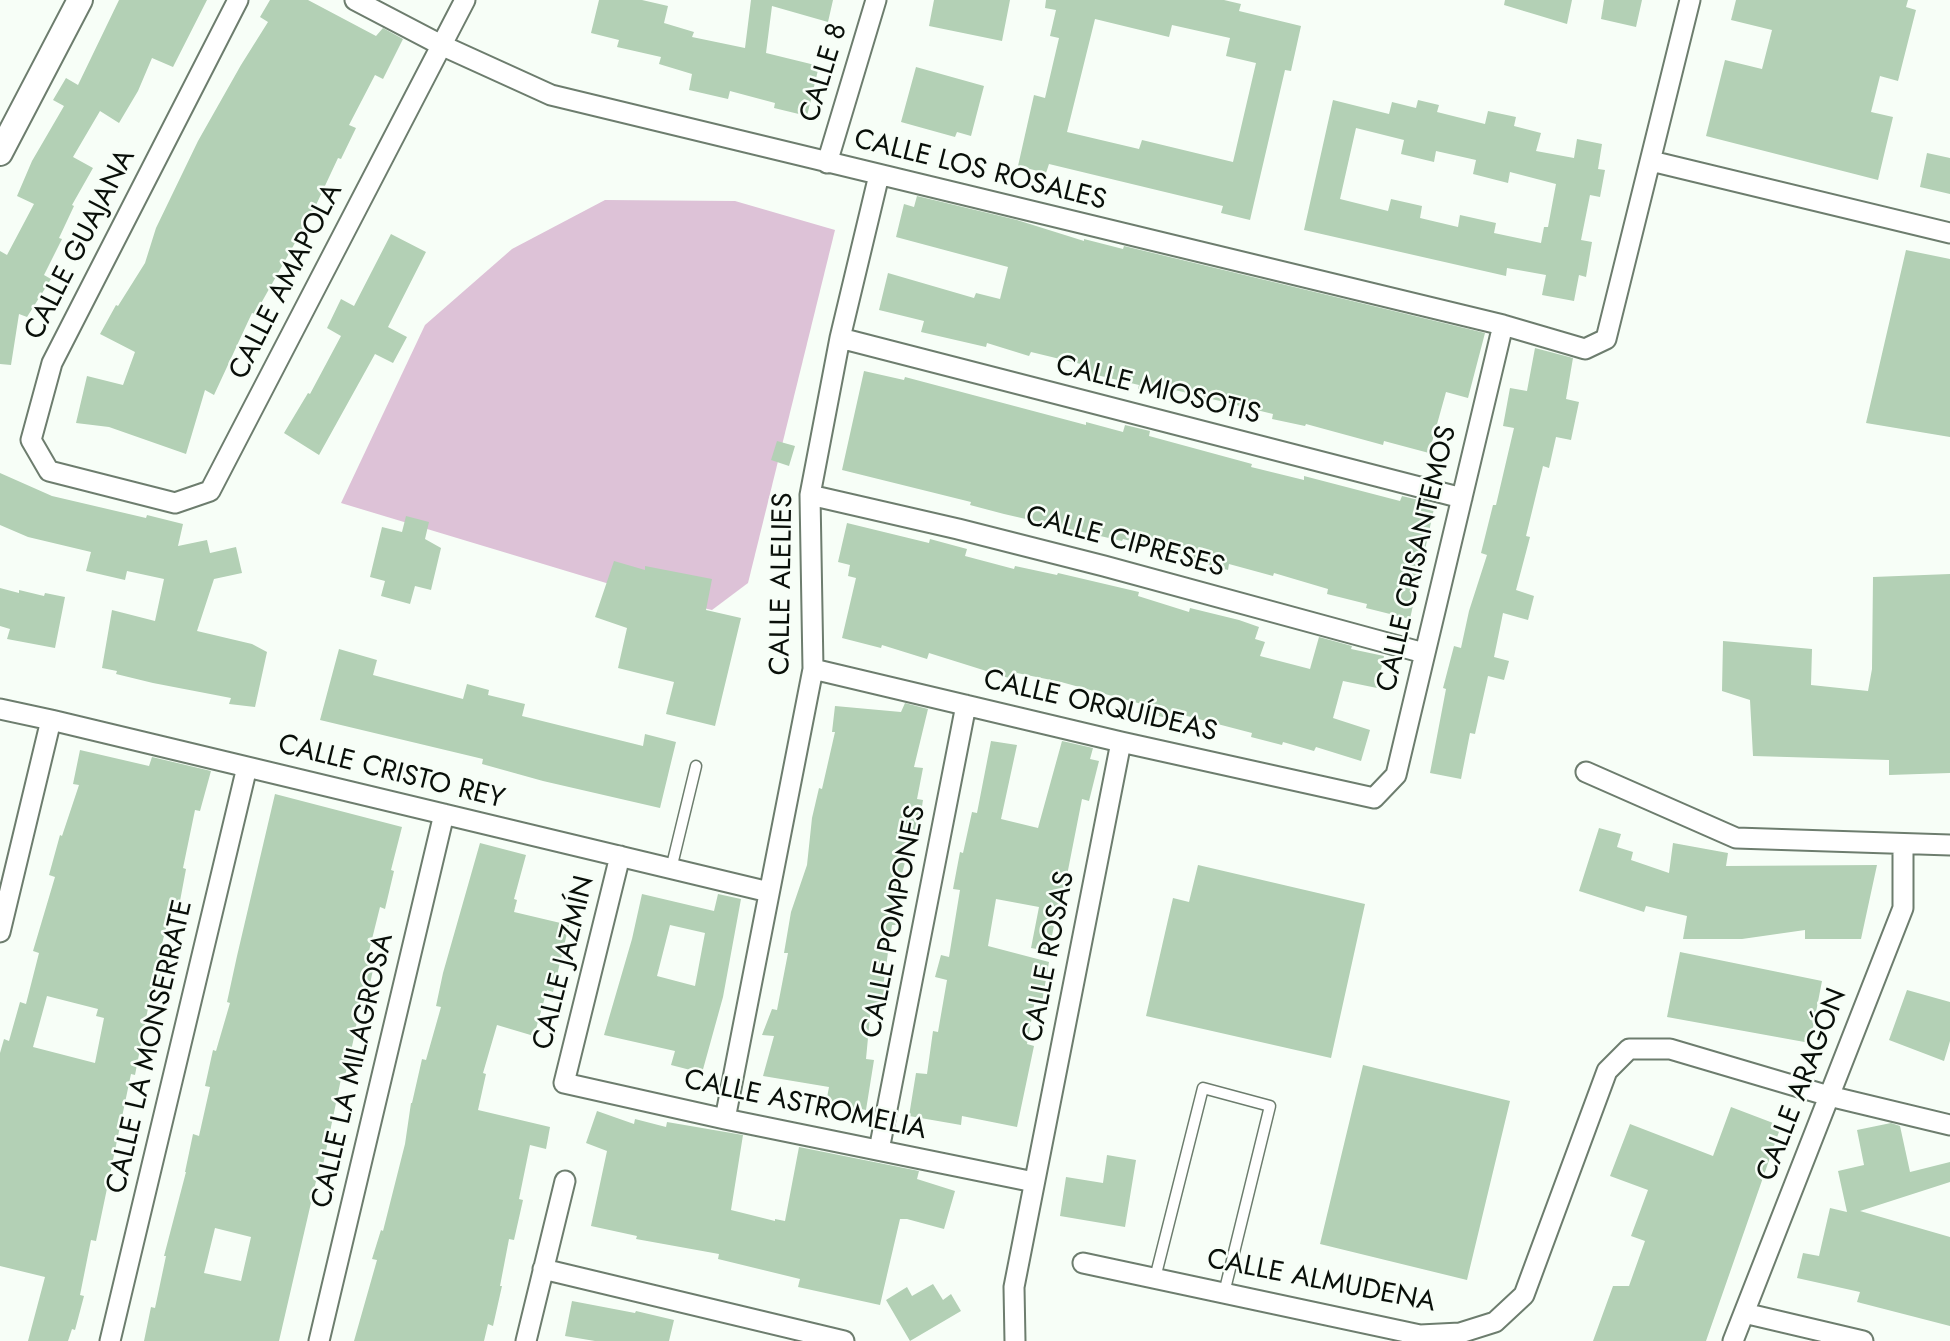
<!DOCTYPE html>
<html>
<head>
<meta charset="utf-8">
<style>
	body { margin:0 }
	canvas { display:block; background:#f7fef7 }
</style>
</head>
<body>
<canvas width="1950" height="1341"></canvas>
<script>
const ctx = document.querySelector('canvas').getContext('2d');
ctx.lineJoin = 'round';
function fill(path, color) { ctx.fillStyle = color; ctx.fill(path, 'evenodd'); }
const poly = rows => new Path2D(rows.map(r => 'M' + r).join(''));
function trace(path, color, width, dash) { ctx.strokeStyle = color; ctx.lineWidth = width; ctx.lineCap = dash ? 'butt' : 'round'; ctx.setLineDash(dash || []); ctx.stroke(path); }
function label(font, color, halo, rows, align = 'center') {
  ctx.font = font + ' Jost,sans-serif'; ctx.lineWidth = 5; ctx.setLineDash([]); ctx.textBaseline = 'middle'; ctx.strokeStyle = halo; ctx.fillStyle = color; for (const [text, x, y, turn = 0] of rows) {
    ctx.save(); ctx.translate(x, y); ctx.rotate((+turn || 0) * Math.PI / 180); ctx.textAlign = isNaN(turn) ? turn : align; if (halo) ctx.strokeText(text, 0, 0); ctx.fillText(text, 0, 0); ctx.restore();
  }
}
fill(poly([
	[605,200,735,201,835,230,748,583,712,610,636,592,341,503,425,325,512,249]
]), '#ddc2d7');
fill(poly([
	[119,0,207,0,173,67,152,58,138,91,119,123,100,111,73,157,93,168,72,205,74,206,59,238,62,239,44,275,51,279,27,317,19,314,11,365,0,364,0,251,7,255,34,204,17,196,32,161,64,106,53,100,66,78,78,85],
	[270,0,308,0,376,36,383,28,403,39,383,79,375,75,349,125,356,128,341,159,338,158,302,235,300,234,255,314,252,313,214,395,205,390,186,454,109,427,76,423,87,376,123,385,135,352,100,334,116,305,118,306,145,263,156,228,198,141,241,65,268,22,260,17],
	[599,0,642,0,668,6,664,23,694,32,692,37,745,48,751,0,833,0,828,22,772,6,766,53,819,66,807,116,774,108,775,103,730,91,728,99,689,90,692,74,659,64,661,57,617,47,619,40,591,33],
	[934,0,1010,0,1002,41,929,26],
	[1046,0,1224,0,1241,4,1239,11,1301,26,1291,71,1285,70,1250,220,1221,213,1223,206,1049,164,1046,173,1018,166,1034,95,1045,98,1059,38,1050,36,1056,10,1045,8],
	[1095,19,1169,37,1172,25,1230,38,1226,56,1256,63,1233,162,1142,140,1139,149,1067,132],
	[1505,0,1572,0,1567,24,1504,5],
	[1604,0,1642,0,1636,27,1601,19],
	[1736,0,1908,0,1906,7,1916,10,1898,81,1880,76,1871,112,1893,117,1878,180,1706,136,1725,60,1762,69,1772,30,1731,20],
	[916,67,984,86,971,136,957,132,955,137,901,122],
	[1333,100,1389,114,1392,102,1416,108,1418,100,1439,105,1437,112,1485,124,1488,111,1516,117,1514,126,1541,133,1536,151,1574,158,1577,139,1602,144,1598,169,1605,170,1600,197,1590,195,1581,240,1592,242,1586,277,1579,275,1574,301,1542,295,1546,275,1507,268,1506,276,1304,230],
	[1356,128,1404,140,1401,154,1434,162,1436,151,1476,160,1473,174,1508,183,1510,172,1556,184,1548,227,1544,227,1541,243,1494,233,1496,223,1460,215,1458,227,1420,218,1422,206,1391,199,1388,211,1340,199],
	[1927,153,1950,158,1950,194,1920,187],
	[917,196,1017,220,1084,241,1084,239,1123,249,1124,246,1485,333,1468,398,1446,392,1429,453,1384,441,1383,445,1306,424,1305,426,1272,419,1273,414,1175,390,1174,397,1138,389,1139,385,1088,373,1089,366,1031,352,1029,356,987,343,986,347,921,332,924,321,879,310,888,273,974,298,976,293,1000,299,1008,267,896,237,904,204,914,207],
	[391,234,426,252,388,327,407,337,393,363,375,354,319,455,284,433,308,393,310,394,341,336,327,328,341,299,354,306],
	[1906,250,1950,259,1950,437,1866,423],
	[1535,348,1573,358,1566,399,1579,402,1571,440,1556,437,1549,468,1543,466,1526,536,1530,537,1516,590,1534,596,1528,620,1503,613,1494,657,1509,661,1504,680,1488,676,1475,734,1470,733,1461,779,1430,773,1446,689,1443,688,1454,646,1461,648,1469,611,1487,555,1481,553,1493,505,1496,505,1514,428,1503,426,1510,388,1527,391],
	[864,371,904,380,905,377,1086,425,1086,422,1123,432,1125,425,1150,431,1149,436,1252,464,1251,467,1304,480,1304,476,1400,501,1402,496,1435,504,1410,619,1366,608,1367,604,1327,594,1328,589,1274,573,1273,576,1229,564,1228,570,1192,560,1193,557,1123,539,1122,541,1004,514,970,505,971,502,842,470],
	[777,441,795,446,789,466,771,460],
	[0,473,52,496,146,518,147,515,183,524,178,546,207,540,210,553,236,547,242,573,214,579,197,631,252,644,267,652,255,707,229,704,231,698,153,683,116,674,117,671,102,668,112,610,155,621,164,579,127,571,125,580,86,571,91,552,28,537,0,525],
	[406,516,429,522,425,539,441,548,431,590,415,586,410,604,381,596,385,581,370,577,382,527,402,532],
	[847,523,929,543,930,539,967,549,965,556,1014,569,1015,566,1057,575,1058,573,1139,592,1138,596,1189,612,1190,608,1239,620,1259,627,1255,639,1265,642,1260,656,1310,669,1319,637,1352,646,1351,649,1384,656,1377,688,1343,681,1333,718,1370,730,1361,761,1316,747,1314,751,1283,742,1282,745,1251,737,1252,733,1183,715,1181,722,1159,716,1160,709,1061,682,1017,673,1015,680,929,653,927,659,882,645,881,648,842,638,856,578,848,576,850,565,838,562],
	[614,561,645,570,645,566,712,579,706,610,741,618,715,726,666,714,674,682,618,668,627,628,595,617],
	[1950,574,1950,773,1889,775,1889,760,1753,756,1750,700,1722,691,1723,641,1812,649,1811,685,1868,691,1872,669,1873,577],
	[0,588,19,593,19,590,44,596,45,593,65,597,55,648,7,639,10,629,0,626],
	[339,649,377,660,373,675,463,699,467,684,489,690,488,695,525,704,522,716,643,746,645,734,676,742,660,808,543,781,482,764,483,759,320,720],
	[905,703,928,709,914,767,923,768,917,799,923,800,917,837,912,836,895,900,901,901,896,925,892,925,883,987,888,989,884,1009,871,1006,866,1059,874,1060,866,1110,826,1103,829,1087,763,1076,774,1036,762,1035,772,1009,777,1010,788,953,784,953,791,912,807,865,812,818,819,788,822,789,835,732,832,732,835,706,901,712],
	[991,741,1017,745,1001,819,1038,828,1062,741,1093,748,1090,759,1099,761,1089,801,1082,799,1060,911,1057,910,1049,951,1031,948,1039,907,996,899,988,946,1049,962,1042,1002,1035,1000,1027,1044,1034,1046,1017,1127,962,1116,961,1125,909,1116,916,1073,927,1074,933,1031,938,1032,947,980,935,977,941,955,949,957,960,890,953,889,960,852,963,853,972,812,977,813],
	[80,750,149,766,152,757,211,771,200,811,195,810,183,868,186,869,180,901,173,900,160,952,165,958,156,989,152,988,135,1075,131,1074,96,1241,91,1240,80,1295,84,1296,75,1330,72,1329,68,1341,28,1341,45,1277,0,1266,0,1053,4,1039,9,1041,20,1002,26,1004,39,953,33,951,55,877,49,875,60,835,62,836,79,785,73,784],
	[47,996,98,1009,96,1016,104,1018,95,1063,33,1047],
	[275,794,402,827,391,870,394,871,385,909,380,907,368,955,376,956,368,993,363,991,353,1042,344,1080,341,1079,323,1165,320,1164,279,1341,144,1341,151,1307,155,1308,166,1256,164,1256,186,1172,185,1172,193,1134,199,1136,210,1087,205,1086,213,1050,216,1051,230,1003,227,1002,237,956],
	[215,1228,251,1237,241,1281,204,1273],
	[1599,828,1621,834,1617,847,1633,852,1631,860,1669,873,1673,843,1728,853,1726,866,1877,865,1861,939,1805,939,1805,930,1742,939,1683,939,1687,916,1646,906,1644,912,1579,891],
	[480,843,526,855,514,899,517,900,514,912,569,925,553,992,547,990,534,1036,497,1025,483,1073,486,1074,478,1110,550,1127,546,1149,530,1145,519,1199,523,1200,514,1240,509,1239,500,1286,502,1286,493,1326,488,1324,484,1341,354,1341,377,1260,372,1259,381,1230,383,1231,405,1144,411,1103,412,1103,422,1059,426,1060,441,1007,436,1006,443,973],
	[1198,865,1365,904,1331,1058,1146,1016,1173,898,1189,902],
	[642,894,714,911,718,894,741,899,723,997,702,1073,671,1065,675,1051,604,1035,632,939],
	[670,925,705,933,695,986,657,976],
	[1680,952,1822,981,1810,1043,1667,1017],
	[1907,990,1950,1002,1950,1041,1944,1061,1889,1040],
	[1363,1065,1510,1101,1467,1280,1320,1244],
	[1731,1107,1781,1126,1706,1341,1593,1341,1613,1286,1629,1286,1645,1241,1631,1236,1648,1190,1610,1176,1630,1124,1713,1156],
	[597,1111,634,1124,635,1119,666,1127,667,1122,743,1135,731,1210,775,1221,775,1219,785,1221,799,1147,919,1171,917,1179,955,1191,944,1229,907,1219,900,1219,880,1305,798,1287,800,1279,718,1259,719,1254,636,1239,637,1236,591,1226,607,1151,586,1143],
	[1891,1123,1900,1126,1910,1172,1950,1162,1950,1182,1860,1211,1950,1237,1950,1326,1857,1302,1860,1292,1797,1278,1803,1253,1819,1256,1830,1208,1847,1212,1838,1171,1864,1165,1857,1130],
	[1107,1155,1136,1160,1125,1227,1060,1216,1066,1177,1103,1183],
	[933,1284,943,1300,951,1294,961,1311,910,1341,886,1300,907,1287,912,1296],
	[572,1301,635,1313,636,1311,674,1320,669,1341,595,1341,565,1336]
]), '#b3d0b5');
const service = poly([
	[671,869,696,766],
	[1155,1278,1203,1088,1270,1106,1224,1293]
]);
const minor = poly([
	[238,0,52,363,31,440,49,471,175,503,210,491,465,0],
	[355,0,441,45,551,95,1503,325,1585,349,1606,339,1690,0],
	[1651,161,1950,233],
	[827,163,876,0],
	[840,338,1462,498],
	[810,495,958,529,1104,566,1424,653],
	[813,669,1121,742,1374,798,1396,775,1503,325],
	[0,709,51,720,769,892],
	[1586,772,1736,838,1950,845],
	[620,856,564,1083,725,1119,1034,1182],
	[0,932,51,720],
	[725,1119,813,669,810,495,840,338,879,175],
	[879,1150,966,705],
	[1083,1263,1420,1335,1460,1333,1495,1322,1524,1295,1607,1071,1629,1049,1670,1049,1829,1096,1950,1125],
	[543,1269,844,1341],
	[1744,1313,1863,1341],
	[110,1341,247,767],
	[319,1341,444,814],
	[526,1341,565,1181],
	[1015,1341,1014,1287,1121,742],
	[1733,1341,1903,908,1903,845]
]);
const tertiary = poly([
	[0,153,80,0]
]);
trace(service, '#6d7d6e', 13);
trace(minor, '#6d7d6e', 23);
trace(tertiary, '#6d7d6e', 28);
trace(service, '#fff', 10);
trace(minor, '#fff', 19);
trace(tertiary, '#fff', 24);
label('28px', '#090f09', '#f7fef7', [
	["CALLE 8",825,73,-73],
	["CALLE LOS ROSALES",980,171,14],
	["CALLE GUAJANA",81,245,-63],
	["CALLE AMAPOLA",287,282,-63],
	["CALLE MIOSOTIS",1158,391,14],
	["CALLE CIPRESES",1125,543,15],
	["CALLE CRISANTEMOS",1418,559,-77],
	["CALLE ALELIES",783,584,-89],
	["CALLE ORQUÍDEAS",1100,707,13],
	["CALLE CRISTO REY",391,773,14],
	["CALLE POMPONES",895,922,-79],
	["CALLE ROSAS",1050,957,-79],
	["CALLE JAZMÍN",565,963,-76],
	["CALLE LA MONSERRATE",151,1047,-77],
	["CALLE LA MILAGROSA",354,1071,-77],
	["CALLE ARAGÓN",1803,1085,-69],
	["CALLE ASTROMELIA",805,1106,12],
	["CALLE ALMUDENA",1321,1282,11]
]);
</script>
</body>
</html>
